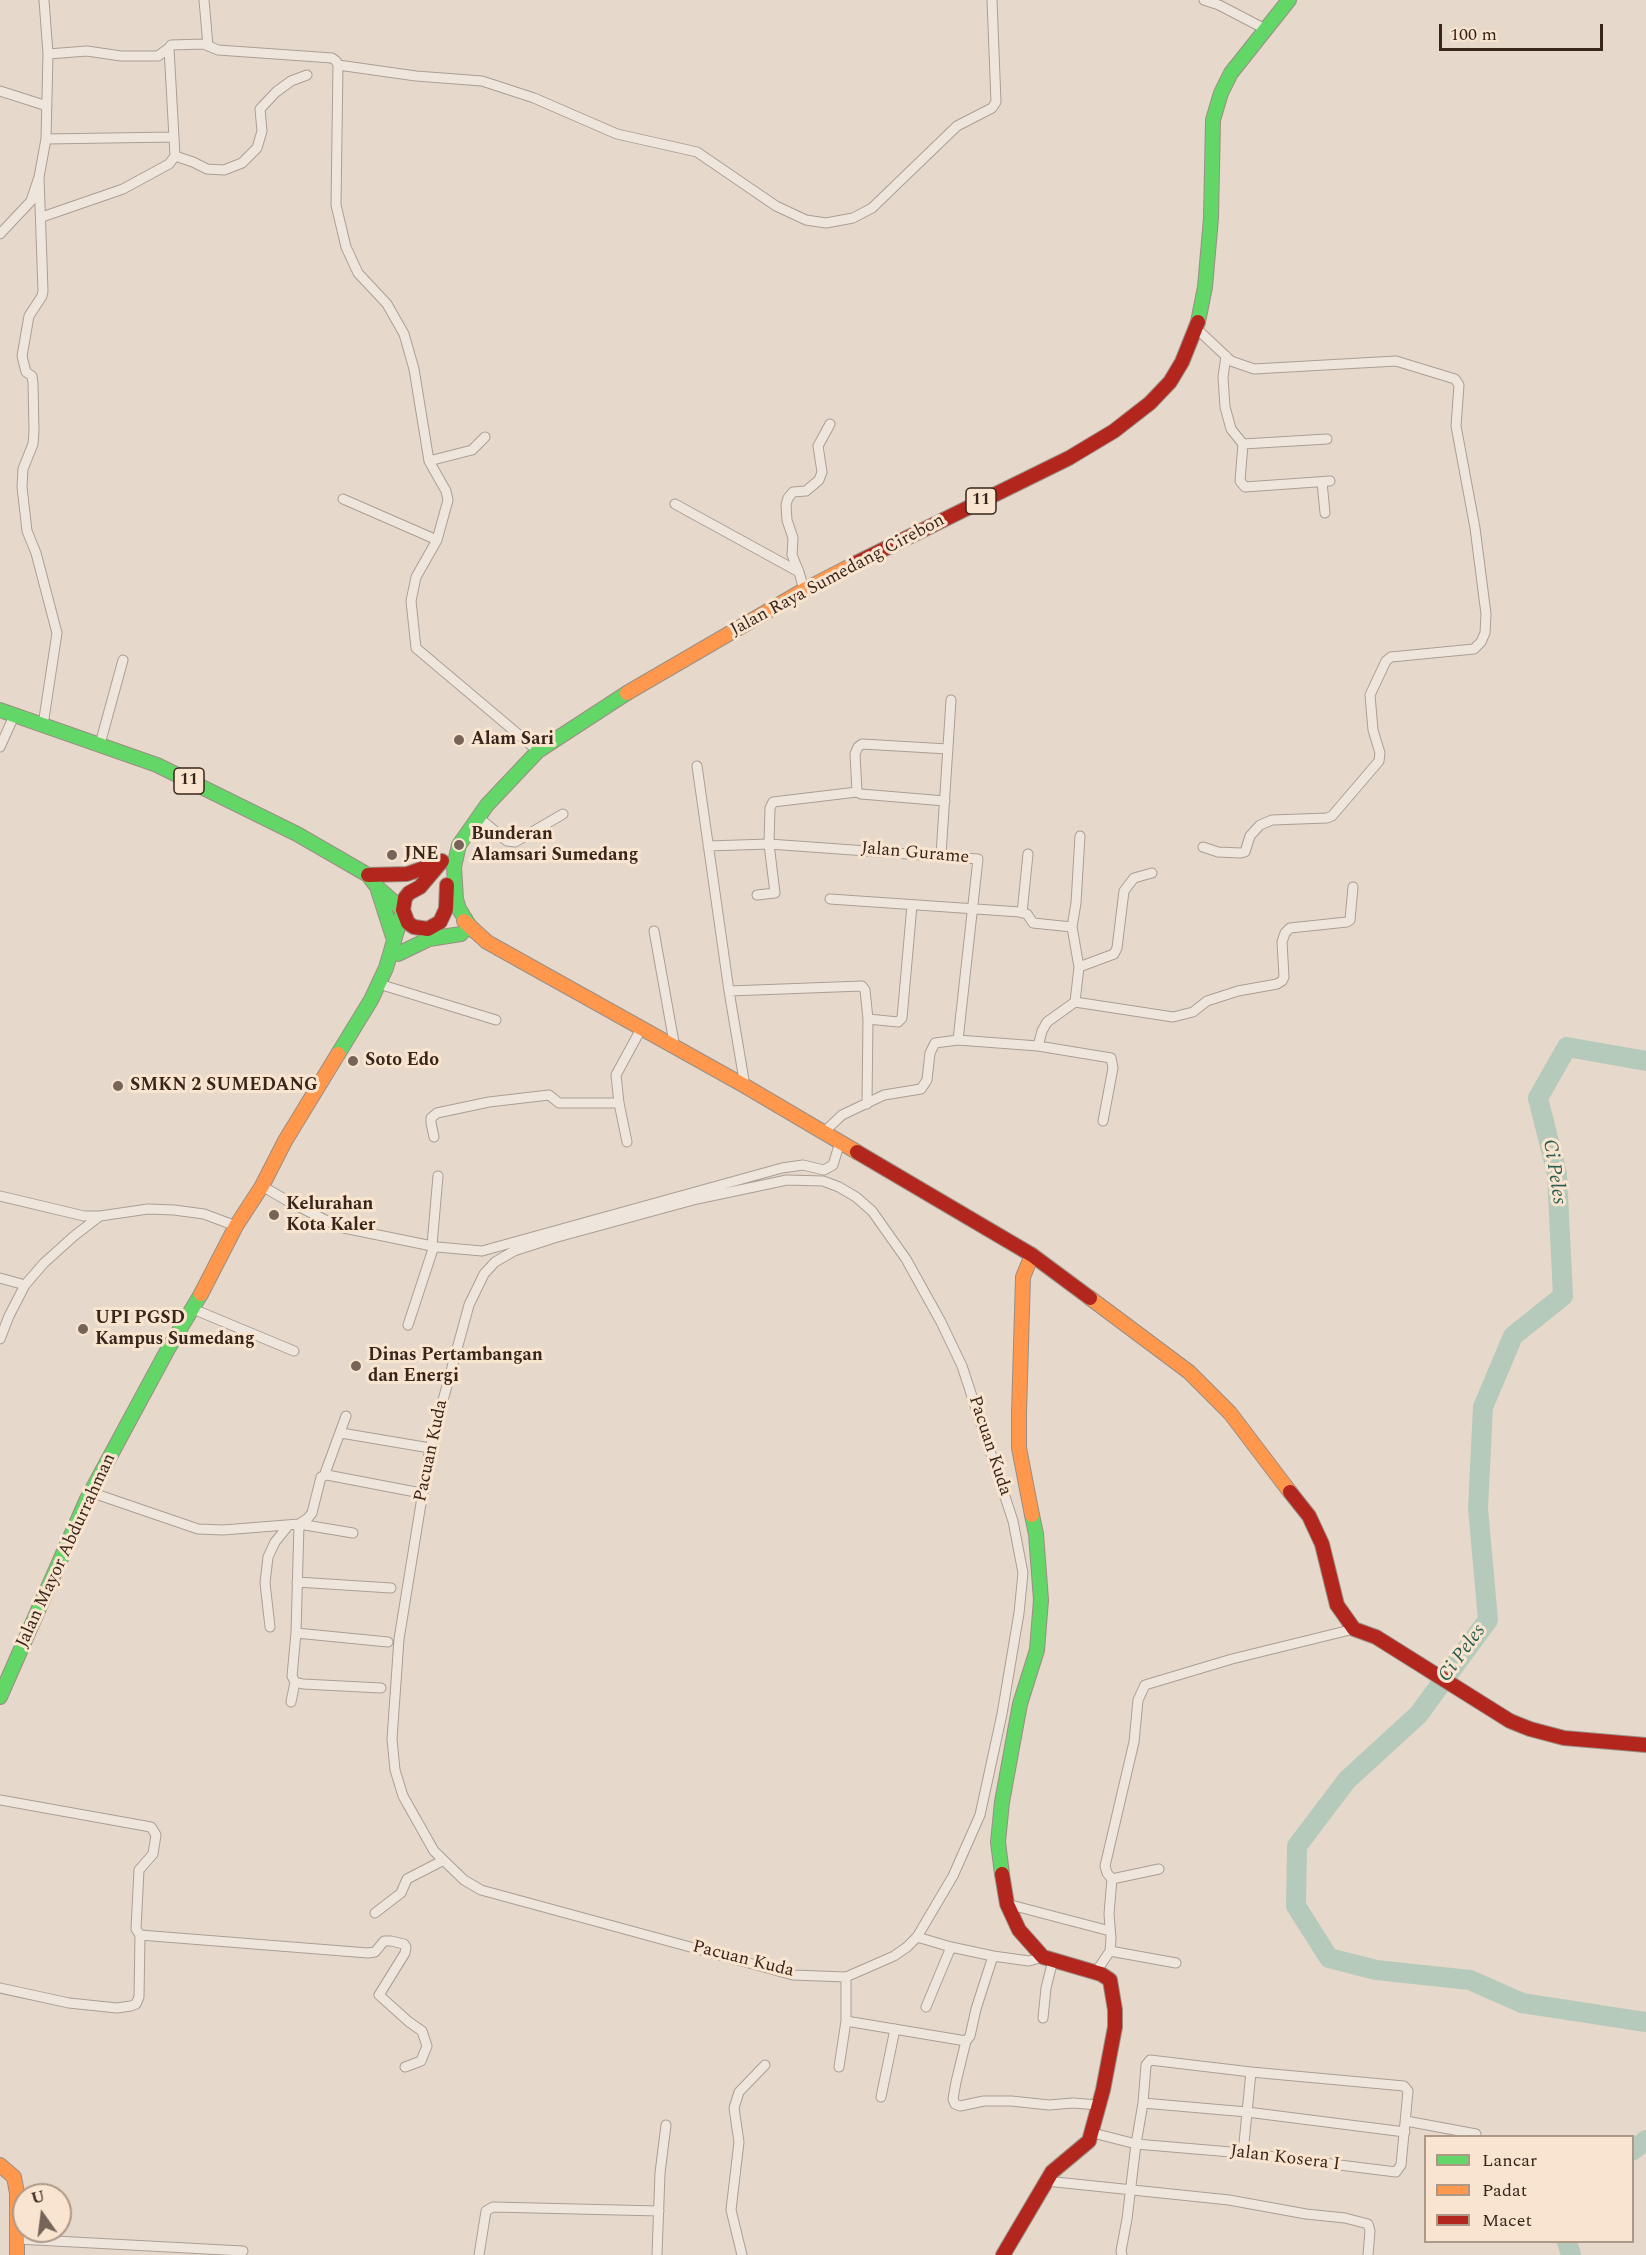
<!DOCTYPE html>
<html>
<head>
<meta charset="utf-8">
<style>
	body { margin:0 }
	#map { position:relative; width:1646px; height:2255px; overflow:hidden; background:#e6d9cb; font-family:Spectral,serif }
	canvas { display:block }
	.legend { position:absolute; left:1424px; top:2135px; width:210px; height:108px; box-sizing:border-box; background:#f9e5cf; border:2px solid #ad9887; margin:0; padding:8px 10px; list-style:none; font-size:18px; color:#3a251b }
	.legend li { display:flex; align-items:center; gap:12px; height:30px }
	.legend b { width:30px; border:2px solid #ad9887 }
	.north { position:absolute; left:12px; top:2183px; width:60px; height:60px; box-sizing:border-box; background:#f9e5cf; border:2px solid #ad9887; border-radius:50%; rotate:346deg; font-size:16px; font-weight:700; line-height:24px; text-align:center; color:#3a251b }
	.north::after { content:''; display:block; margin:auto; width:21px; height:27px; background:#766459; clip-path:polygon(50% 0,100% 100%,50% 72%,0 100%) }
	.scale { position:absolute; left:1439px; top:24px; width:164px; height:27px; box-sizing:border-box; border:3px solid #3a251b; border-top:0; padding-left:8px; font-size:18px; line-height:21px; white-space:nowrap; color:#3a251b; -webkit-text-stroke:4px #f9e5cf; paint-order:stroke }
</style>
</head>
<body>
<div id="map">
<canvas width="1646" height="2255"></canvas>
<ul class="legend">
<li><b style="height:8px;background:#63d668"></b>Lancar</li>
<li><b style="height:8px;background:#ff974d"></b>Padat</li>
<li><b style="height:8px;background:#b3261e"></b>Macet</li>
</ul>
<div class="north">U</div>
<div class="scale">100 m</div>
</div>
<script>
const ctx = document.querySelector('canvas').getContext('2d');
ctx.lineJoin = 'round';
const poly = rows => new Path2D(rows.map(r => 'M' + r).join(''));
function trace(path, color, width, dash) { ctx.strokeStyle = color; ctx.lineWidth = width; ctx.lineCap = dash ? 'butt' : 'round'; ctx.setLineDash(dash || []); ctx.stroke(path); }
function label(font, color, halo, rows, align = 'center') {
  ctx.font = font + ' Spectral,serif'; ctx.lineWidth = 6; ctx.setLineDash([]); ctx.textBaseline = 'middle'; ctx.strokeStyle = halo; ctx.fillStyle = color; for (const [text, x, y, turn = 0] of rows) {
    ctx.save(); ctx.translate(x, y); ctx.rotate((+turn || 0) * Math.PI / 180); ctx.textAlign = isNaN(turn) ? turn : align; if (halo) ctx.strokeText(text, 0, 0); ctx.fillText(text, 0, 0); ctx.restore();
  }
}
trace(poly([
	[1646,1061,1567,1047,1538,1098,1557,1174,1563,1296,1513,1336,1483,1407,1478,1508,1488,1620,1418,1715,1347,1780,1297,1846,1296,1906,1329,1958,1376,1970,1470,1980,1522,2003,1646,2022],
	[1632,2151,1646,2140],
	[1567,2242,1571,2255]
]), '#b6cabb', 20);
const street = poly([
	[44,0,48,54],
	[204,0,208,46],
	[1204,0,1219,5,1267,30],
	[338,65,416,76,482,81,534,98,617,134,697,152,776,206,806,220,826,223,853,218,872,208,957,126,992,108,996,102,992,0],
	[0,91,47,106],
	[46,139,173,137],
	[175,156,193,162,207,169,224,170,242,163,257,148,262,131,260,109,276,92,291,81,307,75],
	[39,177,43,291,42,296,29,316,22,356,26,372,32,376,33,383,34,431,33,444,23,469,22,487,27,531,36,553,57,633,43,725],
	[42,217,123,189,169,164,175,156,169,48,171,45,204,44,218,50,332,58,336,61,338,65,336,205,346,247,358,273,387,304,404,334,414,369,429,461,446,491,448,500,437,540,416,577,411,601,416,648,538,751],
	[0,234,31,201,39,177,46,139,48,54,87,51,121,56,158,56,169,48],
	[1197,329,1231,361,1254,369,1396,361,1455,379,1459,385,1456,426,1475,528,1486,614,1485,633,1481,642,1474,649,1391,657,1386,661,1370,695,1373,730,1380,753,1379,761,1332,816,1327,818,1272,820,1260,825,1250,836,1245,852,1241,853,1218,852,1203,847],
	[1226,356,1223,377,1225,407,1231,429,1243,444,1327,439],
	[1243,444,1240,481,1245,487,1330,481],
	[429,461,472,450,485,437],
	[1322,482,1325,513],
	[343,499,437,540],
	[675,504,799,572,804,590],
	[799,572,792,555,793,538,787,520,786,505,788,498,793,492,806,491,819,480,822,472,818,446,830,424],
	[100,744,123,660],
	[0,747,14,716],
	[697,766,729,991,745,1086],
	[857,792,855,754,858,747,862,744,948,749],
	[478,817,507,841,515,842,563,814],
	[708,846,769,844,978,859,958,1040],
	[941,855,951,700],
	[757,895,775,893,769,844,770,808,773,802,857,792,861,794,945,801],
	[830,899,1020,912,1027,914,1033,923,1072,927,1076,903,1080,836],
	[1022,913,1028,854],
	[654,931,675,1048],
	[1079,967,1114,954,1117,948,1124,891,1134,878,1152,873],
	[379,984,496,1020],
	[729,991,862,986,865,990,868,1019,867,1104],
	[1075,1002,1173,1017,1193,1012,1207,1001,1238,991,1277,984,1282,981,1284,977,1282,942,1285,933,1290,928,1347,922,1350,920,1353,887],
	[868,1019,898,1022,902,1018,912,905],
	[1038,1046,1111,1058,1113,1068,1103,1121],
	[824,1132,842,1115,884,1095,921,1089,927,1080,930,1053,935,1043,958,1040,1038,1046,1042,1031,1047,1022,1075,1002,1079,967,1072,927],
	[434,1137,431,1123,431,1118,437,1113,489,1102,549,1095,559,1103,619,1103],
	[627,1142,619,1103,616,1075,641,1029],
	[787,1180,823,1181,839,1187,856,1197,872,1211,906,1259,941,1322,962,1366,1013,1521,1023,1573,1019,1613,1002,1714,980,1815,953,1876,917,1937,907,1947,894,1956,846,1977,793,1975,481,1890,464,1880,434,1851,403,1796,395,1770,392,1739,399,1639,430,1448,469,1305,484,1274,495,1262,514,1251,554,1238,697,1199,787,1180],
	[262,1186,286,1200,339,1227,437,1247,482,1251,782,1168,803,1165,824,1170,833,1165,840,1142],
	[0,1196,84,1216,100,1216],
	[432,1245,438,1176],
	[0,1278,25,1285],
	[193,1309,294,1351],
	[408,1325,434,1246],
	[0,1339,9,1316,25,1285,44,1263,74,1236,100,1216,148,1209,174,1210,204,1214,236,1226],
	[341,1433,430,1448],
	[324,1476,346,1416],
	[90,1492,198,1529,223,1530,299,1524,308,1518,312,1513,321,1477,327,1475,421,1493],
	[353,1533,299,1524,296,1633,292,1676,295,1682,303,1684,381,1688],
	[297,1582,391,1588],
	[270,1627,265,1583,268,1557,275,1542,288,1526],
	[296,1633,388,1642],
	[291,1702,295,1682],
	[0,1800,151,1827,156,1835,153,1854,139,1870,136,1929,140,1935],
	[1112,1879,1107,1873,1105,1866,1134,1742,1138,1700,1145,1685,1232,1659,1354,1629],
	[1007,1904,1110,1931],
	[375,1913,401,1893,407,1879,442,1861],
	[917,1937,951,1947,993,1956,1029,1961,1043,1957],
	[1110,1951,1111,1938,1109,1914,1112,1879,1159,1869],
	[1096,1972,1110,1951,1176,1963],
	[846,1977,846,2021,966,2041,970,2036,976,2009,993,1956],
	[0,1988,69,2003,117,2008,131,2006,136,2004,139,1997,140,1935,368,1953,375,1952,384,1941,391,1941,404,1944,406,1947,405,1953,379,1995,409,2022,422,2031,427,2046,421,2061,405,2067],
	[926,2007,951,1947],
	[1043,2018,1046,1988,1053,1960],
	[966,2041,956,2082,953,2099,955,2104,960,2106,984,2101,1011,2101,1049,2105,1073,2103,1099,2105],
	[839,2067,846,2021],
	[881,2097,895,2029],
	[1143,2103,1247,2112,1405,2132],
	[1406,2121,1476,2134],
	[1093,2133,1136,2144,1243,2153,1396,2172,1401,2165,1408,2091,1404,2086,1251,2072,1150,2060,1146,2065,1143,2103,1136,2144,1127,2219,1121,2251,1122,2255],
	[1243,2153,1251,2072],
	[1046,2181,1229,2200,1306,2214,1345,2218,1368,2224,1370,2231,1368,2255],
	[17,2239,243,2251],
	[479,2255,486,2211,493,2207,659,2211],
	[657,2255,660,2173,666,2125],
	[742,2255,731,2210,739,2142,734,2108,739,2092,765,2065]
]);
const fast = poly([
	[1198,322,1205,287,1211,218,1213,120,1221,93,1231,73,1289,0],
	[0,710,157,765,297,834,368,875,378,888,403,910],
	[378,890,394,940],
	[472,930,459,909,456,899,454,867,459,845,487,805,538,751,627,693],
	[398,954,429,939,461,934],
	[338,1054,371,1000,386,968,403,910],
	[0,1697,87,1499,168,1349,201,1294],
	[1002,1874,998,1842,1002,1802,1020,1704,1037,1650,1041,1600,1036,1534,1032,1515]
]);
const slow = poly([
	[627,693,804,590,856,563],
	[464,921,487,942,745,1086,857,1152],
	[201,1294,236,1226,262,1186,285,1141,338,1054],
	[1090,1298,1189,1372,1230,1413,1290,1492],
	[1032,1515,1019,1448,1019,1413,1023,1277,1032,1255],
	[0,2165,14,2177,17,2193,17,2255]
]);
const jam = poly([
	[856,563,1069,458,1114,431,1150,403,1170,382,1182,362,1198,322],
	[442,861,420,887,409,893,405,898,403,910,408,923,414,927,428,929,440,922,446,909,447,885],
	[368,875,407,874,438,863],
	[857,1152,1032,1255,1090,1298],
	[1290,1492,1309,1516,1322,1544,1337,1605,1354,1629,1376,1637,1510,1721,1530,1729,1564,1738,1646,1745],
	[1002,1874,1007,1904,1019,1930,1043,1957,1101,1974,1110,1980,1115,2010,1115,2027,1103,2090,1089,2141,1052,2172,1003,2255]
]);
trace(street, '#ab9e94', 11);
trace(fast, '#9b8e84', 16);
trace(slow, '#9b8e84', 16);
trace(jam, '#9b8e84', 16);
trace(street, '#eee6dd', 9);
trace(fast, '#63d668', 14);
trace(slow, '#ff974d', 14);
trace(jam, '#b3261e', 14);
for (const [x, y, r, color] of [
	[459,740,6,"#766459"],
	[459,845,6,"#766459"],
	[392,855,6,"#766459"],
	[353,1061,6,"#766459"],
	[118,1086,6,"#766459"],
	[274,1215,6,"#766459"],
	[83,1329,6,"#766459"],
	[356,1366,6,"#766459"]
]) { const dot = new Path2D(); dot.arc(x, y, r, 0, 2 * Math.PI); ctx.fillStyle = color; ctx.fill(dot); trace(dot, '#f9e5cf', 2); }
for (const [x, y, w] of [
	[981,501,30],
	[189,781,30]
]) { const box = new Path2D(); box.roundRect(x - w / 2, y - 13, w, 26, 4.5); ctx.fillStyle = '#f9e5cf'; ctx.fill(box); trace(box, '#3a251b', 1.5); }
label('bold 16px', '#3a251b', null, [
	["11",981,501],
	["11",189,781]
]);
label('18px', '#3a251b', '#f9e5cf', [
	["Jalan Raya Sumedang Cirebon",838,576,-28],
	["Jalan Gurame",915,854,5],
	["Pacuan Kuda",989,1446,72],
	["Pacuan Kuda",432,1451,-78],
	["Jalan Mayor Abdurrahman",67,1551,-65],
	["Pacuan Kuda",743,1960,14],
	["Jalan Kosera I",1285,2159,7]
]);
label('bold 18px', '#3a251b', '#f9e5cf', [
	["Alam Sari",471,740],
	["Bunderan",471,835],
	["Alamsari Sumedang",471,856],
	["JNE",404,855],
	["Soto Edo",365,1061],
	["SMKN 2 SUMEDANG",130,1086],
	["Kelurahan",286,1205],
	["Kota Kaler",286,1226],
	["UPI PGSD",95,1319],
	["Kampus Sumedang",95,1340],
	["Dinas Pertambangan",368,1356],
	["dan Energi",368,1377]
], 'left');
label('italic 20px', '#295c50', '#f9e5cf', [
	["Ci Peles",1553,1172,81],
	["Ci Peles",1463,1654,-54]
]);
</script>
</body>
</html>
